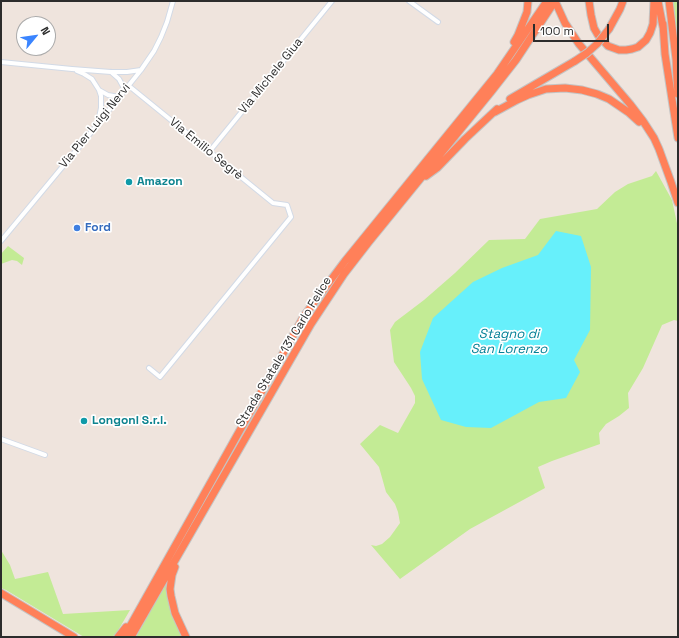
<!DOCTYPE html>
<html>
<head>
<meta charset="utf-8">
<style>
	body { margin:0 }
	#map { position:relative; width:679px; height:638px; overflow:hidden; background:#efe4dd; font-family:"Space Grotesk",sans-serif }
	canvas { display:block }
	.frame { position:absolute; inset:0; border:2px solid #2c2c2c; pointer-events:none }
	.north { position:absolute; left:16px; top:16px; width:40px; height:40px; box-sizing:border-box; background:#fff; border:1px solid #ababab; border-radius:50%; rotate:61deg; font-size:11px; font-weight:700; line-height:16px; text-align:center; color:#2c2c2c }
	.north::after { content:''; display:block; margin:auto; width:14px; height:18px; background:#3b85ff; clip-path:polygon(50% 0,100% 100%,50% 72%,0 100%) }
	.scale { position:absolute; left:533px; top:24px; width:76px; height:18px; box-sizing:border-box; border:2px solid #2c2c2c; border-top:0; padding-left:5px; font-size:12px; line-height:14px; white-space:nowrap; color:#2c2c2c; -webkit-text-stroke:3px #fff; paint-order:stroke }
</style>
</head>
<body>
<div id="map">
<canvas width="679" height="638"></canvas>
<div class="frame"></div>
<div class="north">N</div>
<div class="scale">100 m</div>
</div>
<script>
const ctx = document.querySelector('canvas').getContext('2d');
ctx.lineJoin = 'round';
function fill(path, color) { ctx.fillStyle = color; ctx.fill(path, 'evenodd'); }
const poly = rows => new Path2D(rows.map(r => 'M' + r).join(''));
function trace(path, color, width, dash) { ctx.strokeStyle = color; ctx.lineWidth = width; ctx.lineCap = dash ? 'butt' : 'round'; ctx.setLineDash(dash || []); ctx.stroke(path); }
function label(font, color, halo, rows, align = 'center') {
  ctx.font = font + ' "Space Grotesk",sans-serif'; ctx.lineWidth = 3.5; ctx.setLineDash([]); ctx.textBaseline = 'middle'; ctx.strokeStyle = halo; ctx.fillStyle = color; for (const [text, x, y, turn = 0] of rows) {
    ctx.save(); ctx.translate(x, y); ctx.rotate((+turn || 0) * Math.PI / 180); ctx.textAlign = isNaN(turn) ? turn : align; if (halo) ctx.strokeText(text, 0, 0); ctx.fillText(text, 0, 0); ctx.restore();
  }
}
fill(poly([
	[673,1,677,1,678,7,678,42],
	[656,171,672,200,678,228,678,321,674,320,662,325,643,368,628,393,629,408,619,416,606,424,599,433,600,444,552,461,538,467,545,488,470,529,400,579,371,545,376,546,382,544,390,537,400,523,398,512,395,504,386,492,379,467,360,444,380,425,398,433,415,403,415,396,411,388,394,362,390,330,395,322,424,300,455,273,489,240,525,239,540,219,597,209,615,192,628,184,652,176],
	[8,246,24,258,22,265,17,261,12,260,1,264,1,254],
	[1,550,10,565,15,579,48,572,63,614,130,610,116,634,112,637,84,637,6,590,1,588],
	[168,579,182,637,136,637]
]), '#c3eb95');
fill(poly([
	[556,231,581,236,591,267,590,330,574,360,580,372,566,398,539,402,491,428,466,427,441,420,422,379,420,352,433,318,473,282,502,268,538,255]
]), '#67f0fb');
const street = poly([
	[409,1,438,22],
	[1,62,72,69,111,72,127,72,141,70],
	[77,71,84,74,92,79,99,90,101,96,101,108,98,122],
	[111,72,119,79,125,90],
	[129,86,273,203,287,205,291,217,160,377,149,368],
	[99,90,108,95,119,97],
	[209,152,332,1],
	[1,241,93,130,141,70,154,51,161,37,167,22,173,1],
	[1,439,45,455]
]);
const highway = poly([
	[555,1,565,23,579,44,630,104,643,121,654,138,659,149,671,182,678,203],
	[589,1,591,15,594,28,598,35,608,46,619,50,626,50,632,49,638,47,646,40,650,33,653,24,654,1],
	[658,1,663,27],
	[669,1,676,59,677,80,678,94],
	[663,24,665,54,678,138],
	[609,29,620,9,623,1],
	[514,42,518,35,527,12,528,1],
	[510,99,575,61],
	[495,112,517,100,528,95,546,89,565,88,582,90,597,94,609,99,628,112,639,122],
	[426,176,437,168,465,139,497,109],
	[175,567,172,575,170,589,171,596,175,613,186,637],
	[1,593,74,637],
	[118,637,126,627],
	[124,637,304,316,345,261,497,74,547,1],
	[131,637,311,324,344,274,368,243,491,92,516,60,555,1]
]);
trace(street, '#d2dae6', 6);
trace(highway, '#c4c4c4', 9);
trace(street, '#fff', 4);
trace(highway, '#ff8059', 7);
const highwayBridge = poly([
	[575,61,587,53,597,44,609,29]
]);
trace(highwayBridge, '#c4c4c4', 9, []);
trace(highwayBridge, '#ff8059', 7);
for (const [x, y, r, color] of [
	[129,182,4,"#0f9aa8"],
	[77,228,4,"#3f7fe0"],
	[84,421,4,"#0f9aa8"]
]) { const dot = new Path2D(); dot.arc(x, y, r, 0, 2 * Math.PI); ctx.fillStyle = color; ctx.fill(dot); trace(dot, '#fff', 1.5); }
label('12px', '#2c2c2c', '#fff', [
	["Via Michele Giua",271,76,-51],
	["Via Pier Luigi Nervi",95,126,-51],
	["Via Emilio Segrè",206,149,39],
	["Strada Statale 131 Carlo Felice",284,352,-59]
]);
label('bold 12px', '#0d838f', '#fff', [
	["Amazon",137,182],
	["Longoni S.r.l.",92,421]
], 'left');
label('bold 12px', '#366cbe', '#fff', [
	["Ford",85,228]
], 'left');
label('italic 13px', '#038096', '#fff', [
	["Stagno di",509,334],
	["San Lorenzo",509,349]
]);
</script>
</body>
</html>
